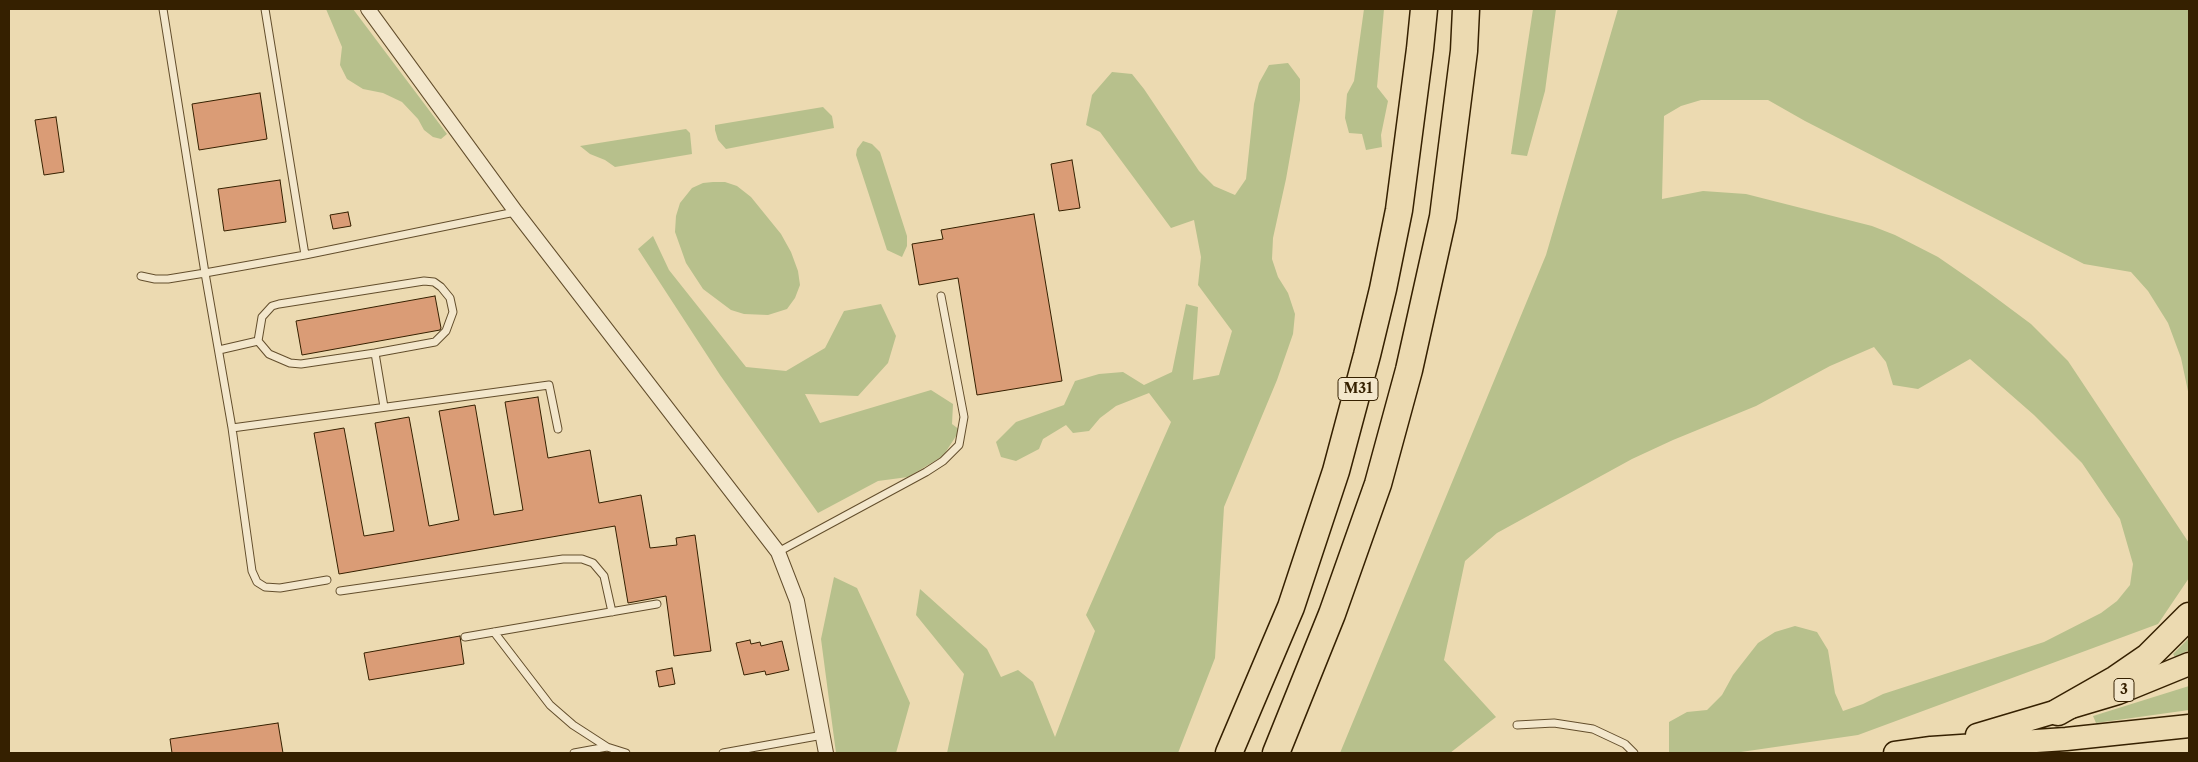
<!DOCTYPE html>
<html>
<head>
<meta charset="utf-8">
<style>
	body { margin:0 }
	#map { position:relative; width:2198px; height:762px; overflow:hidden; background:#ecdab1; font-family:"Libre Caslon Text",serif }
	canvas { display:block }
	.frame { position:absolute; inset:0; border:10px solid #352000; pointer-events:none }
</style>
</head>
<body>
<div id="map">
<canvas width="2198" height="762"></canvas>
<div class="frame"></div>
</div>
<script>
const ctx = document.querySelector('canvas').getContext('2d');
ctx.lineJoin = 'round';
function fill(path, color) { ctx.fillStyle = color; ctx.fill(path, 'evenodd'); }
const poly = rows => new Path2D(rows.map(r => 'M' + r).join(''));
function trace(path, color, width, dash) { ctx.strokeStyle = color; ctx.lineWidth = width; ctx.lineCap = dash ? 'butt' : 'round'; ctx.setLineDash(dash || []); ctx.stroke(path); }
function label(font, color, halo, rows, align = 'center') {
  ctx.font = font + ' "Libre Caslon Text",serif'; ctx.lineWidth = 4.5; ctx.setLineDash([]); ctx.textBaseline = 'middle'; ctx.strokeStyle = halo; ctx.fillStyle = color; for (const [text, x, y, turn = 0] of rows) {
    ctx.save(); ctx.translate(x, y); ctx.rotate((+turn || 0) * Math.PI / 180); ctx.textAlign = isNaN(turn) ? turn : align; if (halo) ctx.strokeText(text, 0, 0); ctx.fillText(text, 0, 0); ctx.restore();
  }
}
fill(poly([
	[326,9,353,9,447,134,441,139,433,137,424,130,418,119,402,102,383,93,363,89,347,79,340,65,342,47],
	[1364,9,1384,9,1377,87,1388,101,1381,135,1382,147,1366,150,1362,134,1349,133,1345,118,1347,94,1354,81],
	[1533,9,1556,9,1545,91,1527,156,1511,154],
	[1618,9,2189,9,2189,396,2181,358,2168,323,2148,291,2131,272,2084,264,1805,121,1768,100,1701,100,1681,106,1664,116,1662,199,1703,191,1746,194,1872,226,1895,235,1938,257,1980,286,2031,324,2068,361,2189,543,2189,578,2158,624,1858,735,1734,753,1669,753,1669,722,1687,712,1707,710,1722,695,1733,675,1758,643,1775,632,1795,626,1817,632,1828,650,1835,693,1843,711,1863,704,1883,694,2044,642,2101,613,2117,601,2130,585,2133,564,2120,519,2082,463,2034,415,1970,359,1918,389,1893,385,1886,362,1874,347,1830,366,1756,406,1673,440,1632,459,1497,533,1465,561,1444,660,1496,717,1450,753,1340,753,1546,255],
	[1288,63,1300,79,1300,100,1286,179,1273,238,1272,259,1278,277,1288,293,1295,314,1293,334,1277,380,1224,507,1215,658,1178,753,947,753,964,674,916,615,920,589,987,649,1001,677,1018,670,1033,682,1055,737,1095,631,1086,615,1171,422,1149,393,1116,406,1100,418,1089,431,1073,433,1066,425,1043,439,1039,449,1016,461,1001,457,996,442,1016,422,1064,405,1075,381,1099,374,1123,372,1144,385,1172,372,1186,304,1198,307,1193,380,1219,375,1232,331,1198,285,1201,257,1194,220,1171,228,1100,132,1086,125,1092,95,1112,72,1132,74,1144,89,1199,171,1214,186,1235,195,1246,179,1254,104,1259,83,1269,65],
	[823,107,832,116,834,128,726,149,718,140,715,130,715,125],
	[686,129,690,133,692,154,615,167,605,160,590,154,580,146],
	[863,141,872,144,880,152,907,236,907,246,902,257,887,250,856,155,857,149],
	[713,182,725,182,737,186,751,197,781,234,791,252,798,271,800,285,795,298,787,309,768,315,744,314,731,310,703,289,686,263,675,232,676,216,680,203,692,188,703,183],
	[653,236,669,270,746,367,786,371,825,348,844,311,881,304,896,336,888,363,858,396,805,394,820,423,931,390,953,404,952,424,960,430,943,456,908,477,878,481,818,513,720,375,638,249],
	[834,577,857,588,910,703,896,753,836,753,821,639],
	[2189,638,2189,650,2175,657,2173,654],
	[2189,686,2189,710,2096,723,2093,716]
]), '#b7c08c');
const building = poly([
	[260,93,267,139,199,150,192,104,260,93],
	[56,117,64,172,44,175,35,120,56,117],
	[1072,160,1080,208,1059,211,1051,164,1072,160],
	[280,180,286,222,224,231,218,189,280,180],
	[348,212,351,226,333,229,330,215,348,212],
	[1034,214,1062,381,977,395,958,278,919,285,912,244,943,239,941,230,1034,214],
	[435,296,441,328,440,330,302,355,296,321,435,296],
	[538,397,548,458,590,450,599,503,641,495,650,548,677,545,676,538,695,535,711,651,674,656,666,596,628,603,615,526,339,574,314,433,344,428,364,536,394,531,375,423,409,417,429,526,459,520,439,411,475,405,494,515,523,510,505,402,538,397],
	[460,636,464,664,369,680,364,653,460,636],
	[750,640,751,644,760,642,761,646,782,641,789,670,766,675,765,671,744,675,736,643,750,640],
	[672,668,675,684,659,687,656,671,672,668],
	[278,723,283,753,172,753,170,739,278,723]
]);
fill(building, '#da9c76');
trace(building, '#352000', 1);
const lane = poly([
	[163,9,205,273,305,255,515,212],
	[265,9,305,255],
	[141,276,155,279,168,279,205,273,232,428,549,385,558,429],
	[219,350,258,341,262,317,272,306,279,304,424,281,434,282,441,287,450,298,453,312,446,331,435,342,375,353,301,364,290,363,269,354,258,341],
	[375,353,384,407],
	[232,428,252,571,257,582,265,587,280,588,327,580],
	[778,552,926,472,943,461,959,445,964,417,941,296],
	[340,591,563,559,582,559,593,563,604,576,612,612],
	[494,632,550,705,573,725,607,747,626,753],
	[465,637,657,604],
	[1517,725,1554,723,1593,729,1625,744,1634,753],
	[574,753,607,747],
	[723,753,823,735]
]);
const street = poly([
	[368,9,516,212,778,552,797,601,826,753]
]);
const primary = poly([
	[1977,735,2118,693,2189,664],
	[1895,753,1931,748,2066,739,2189,726]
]);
const highway = poly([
	[2058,712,2116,679,2148,657,2189,616],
	[1229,753,1291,607,1336,471,1367,355,1383,289,1399,210,1420,49,1424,9],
	[1276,753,1332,614,1378,484,1409,370,1443,217,1464,51,1466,9]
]);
trace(lane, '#634e2c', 9);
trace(street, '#634e2c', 16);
trace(primary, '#352000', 25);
trace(highway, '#352000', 29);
trace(lane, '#f3e7cc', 7);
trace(street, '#f3e7cc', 14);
trace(primary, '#ecdab1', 22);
trace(highway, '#ecdab1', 26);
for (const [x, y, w] of [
	[1358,389,40],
	[2124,690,20]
]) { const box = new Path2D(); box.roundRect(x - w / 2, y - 11.5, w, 23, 4); ctx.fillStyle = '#f3e7cc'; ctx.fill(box); trace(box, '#352000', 1); }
label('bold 14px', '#352000', null, [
	["M31",1358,389],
	["3",2124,690]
]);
</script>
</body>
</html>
